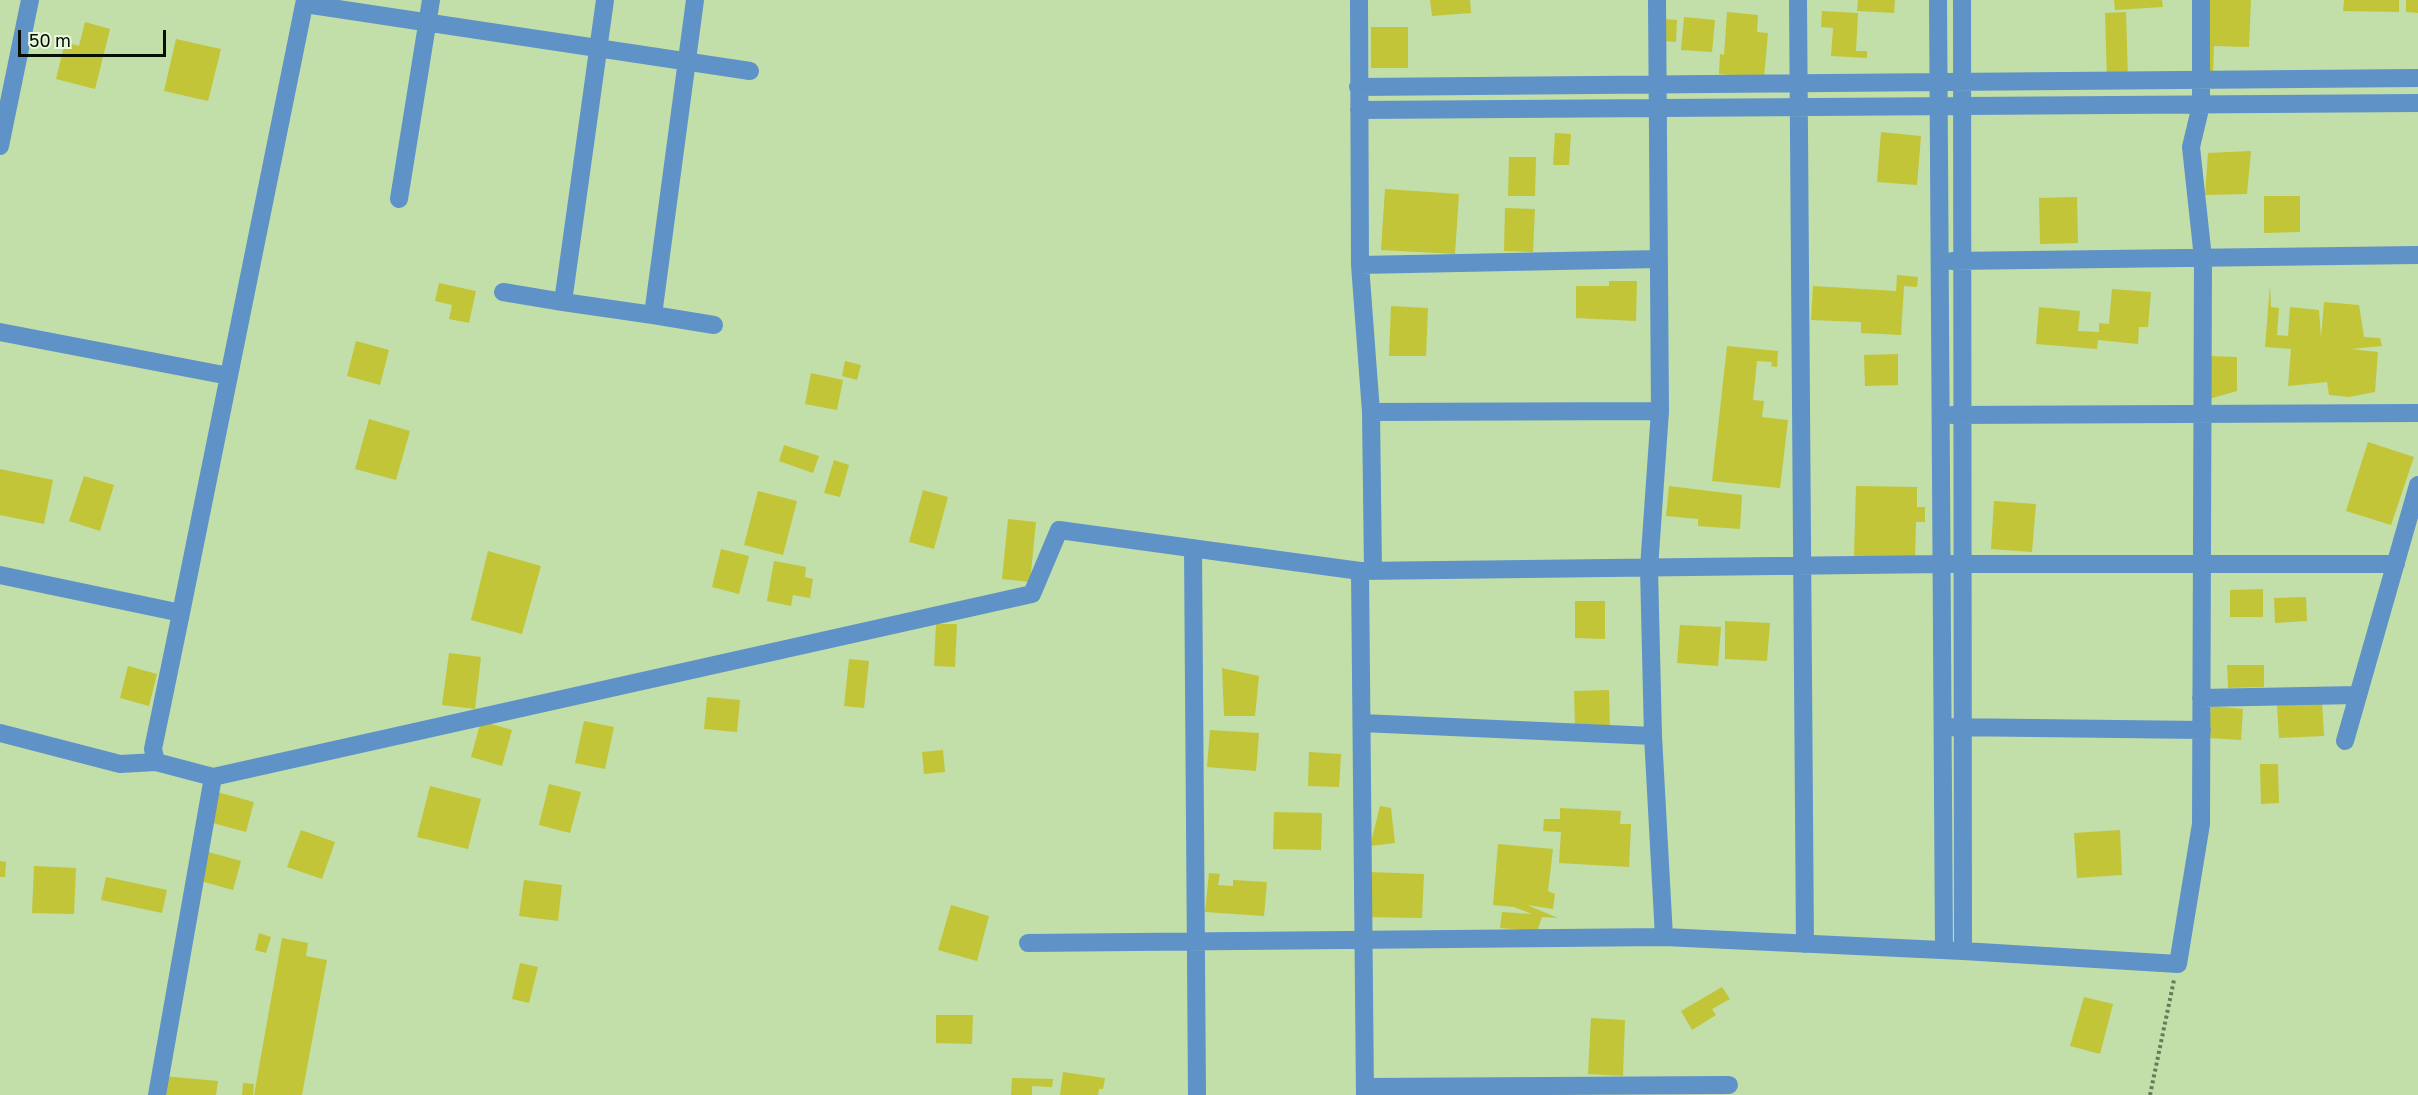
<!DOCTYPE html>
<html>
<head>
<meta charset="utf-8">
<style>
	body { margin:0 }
	#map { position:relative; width:2418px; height:1095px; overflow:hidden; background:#c2dea9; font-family:"Golos Text",sans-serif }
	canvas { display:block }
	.scale { position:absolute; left:18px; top:30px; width:148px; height:27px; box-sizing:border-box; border:3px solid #060f01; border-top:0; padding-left:8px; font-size:18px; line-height:21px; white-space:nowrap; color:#060f01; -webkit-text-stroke:4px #ebfadf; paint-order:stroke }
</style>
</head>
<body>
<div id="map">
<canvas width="2418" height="1095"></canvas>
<div class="scale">50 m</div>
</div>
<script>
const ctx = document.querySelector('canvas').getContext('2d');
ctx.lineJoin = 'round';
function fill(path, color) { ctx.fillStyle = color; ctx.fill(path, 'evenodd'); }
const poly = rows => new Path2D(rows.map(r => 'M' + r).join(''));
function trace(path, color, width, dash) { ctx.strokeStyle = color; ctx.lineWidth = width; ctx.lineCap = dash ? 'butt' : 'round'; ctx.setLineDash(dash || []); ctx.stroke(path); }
fill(poly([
	[1430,0,1470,0,1471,13,1432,16],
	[1858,0,1895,0,1894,13,1857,11],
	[2114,0,2162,0,2163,7,2115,10],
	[2209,0,2251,0,2249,47,2214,46,2213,72,2207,70],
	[2344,0,2399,0,2399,12,2343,11],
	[2406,0,2418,0,2418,13,2406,12],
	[1822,11,1858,13,1856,51,1867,51,1867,58,1831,56,1833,28,1821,27],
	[1727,12,1758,15,1757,32,1768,33,1764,78,1719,74,1720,54,1724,55],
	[2126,12,2128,79,2107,80,2105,13],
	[1684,17,1715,20,1712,52,1681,50],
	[1664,19,1677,20,1676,42,1663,41],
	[85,22,110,29,95,89,56,79,65,42,79,46],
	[1371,27,1408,27,1408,68,1371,68],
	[176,39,221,49,208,101,164,91],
	[1881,132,1921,136,1917,185,1877,182],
	[1555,133,1571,134,1569,165,1553,165],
	[2251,151,2247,194,2205,195,2208,153],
	[1509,157,1536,157,1535,196,1508,196],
	[1385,189,1459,194,1455,254,1381,250],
	[2264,196,2300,196,2300,232,2264,233],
	[2077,197,2078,243,2040,244,2039,198],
	[1505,208,1535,209,1533,252,1504,251],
	[1897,275,1918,277,1917,287,1904,286,1901,335,1861,333,1861,322,1811,320,1813,286,1896,291],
	[1609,281,1637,281,1636,321,1576,318,1576,286,1609,286],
	[439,283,476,291,469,323,449,319,452,305,435,301],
	[2270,285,2271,307,2279,308,2277,335,2288,336,2290,307,2319,310,2321,338,2324,302,2359,305,2364,337,2380,338,2382,346,2351,349,2378,352,2375,392,2349,397,2329,395,2327,382,2288,386,2291,349,2265,347],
	[2112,289,2151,292,2148,327,2139,327,2138,344,2098,340,2097,349,2036,344,2039,307,2080,311,2078,331,2099,332,2099,323,2109,324],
	[1391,306,1428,308,1426,356,1389,356],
	[356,341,389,350,380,385,347,376],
	[1727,346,1778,351,1777,367,1771,366,1772,362,1757,361,1753,400,1764,401,1762,417,1788,420,1780,488,1712,481],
	[1898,354,1898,385,1865,386,1864,355],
	[2209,356,2237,357,2237,391,2209,399],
	[845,361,861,365,857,380,842,376],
	[811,373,843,380,837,410,805,404],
	[369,419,410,431,396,480,355,469],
	[2368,442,2414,457,2391,525,2346,511],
	[784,445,819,456,813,473,779,461],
	[834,460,849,465,840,497,824,493],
	[0,469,53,480,44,524,0,515],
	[84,476,114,485,100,531,69,521],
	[1669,486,1742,495,1740,529,1698,526,1698,519,1666,516],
	[1856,486,1917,487,1917,507,1925,507,1925,522,1916,522,1915,558,1854,556],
	[923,490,948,497,934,549,909,542],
	[758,491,797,501,783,555,744,545],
	[1994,501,2036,504,2032,552,1991,549],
	[1008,519,1036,522,1030,582,1002,579],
	[721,549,749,556,739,594,712,587],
	[488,551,541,566,522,634,471,620],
	[774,561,806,567,805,577,813,579,810,598,793,595,791,606,767,601],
	[2263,589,2263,617,2230,617,2230,590],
	[2306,597,2307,621,2275,623,2274,598],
	[1575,601,1605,601,1605,639,1575,638],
	[1725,621,1770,623,1767,661,1725,659],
	[936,624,957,624,955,667,934,666],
	[1680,625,1721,627,1718,666,1677,663],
	[449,653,481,657,475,709,442,705],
	[849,659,869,661,864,708,844,706],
	[2227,665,2264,665,2264,687,2228,688],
	[128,666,157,674,149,706,120,698],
	[1222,668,1259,676,1255,716,1224,716],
	[1609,690,1610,727,1575,727,1574,691],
	[707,697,740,700,737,732,704,729],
	[2322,702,2324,736,2279,738,2277,705],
	[2211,706,2243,709,2241,740,2208,738],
	[481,721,512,730,502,766,471,757],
	[584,721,614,727,605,769,575,763],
	[1210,730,1259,733,1256,771,1207,767],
	[943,750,945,772,924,774,922,752],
	[1309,752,1341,754,1339,787,1308,786],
	[2260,764,2278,764,2279,803,2261,804],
	[549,784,581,792,570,833,539,825],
	[430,786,481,799,468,849,417,837],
	[217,792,254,802,246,832,209,822],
	[1380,806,1391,808,1395,843,1370,846],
	[1560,808,1621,811,1620,824,1631,824,1629,867,1559,863,1561,832,1543,831,1544,819,1560,819],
	[1274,812,1322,813,1321,850,1273,849],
	[301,830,335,842,322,879,287,867],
	[2120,830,2122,875,2077,878,2074,833],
	[1498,844,1553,849,1548,891,1555,894,1553,909,1527,905,1558,918,1542,917,1537,931,1500,928,1502,912,1532,914,1514,907,1493,905],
	[205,851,241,861,233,890,197,880],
	[0,861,6,862,5,877,0,877],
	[34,866,76,868,74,914,32,913],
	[1368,872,1424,874,1422,918,1367,917],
	[1209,873,1220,874,1218,885,1233,886,1233,880,1267,882,1264,916,1205,912],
	[106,877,167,890,162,913,101,900],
	[524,880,562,885,558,921,519,916],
	[951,905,989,916,977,961,938,950],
	[259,933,271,937,266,953,255,950],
	[282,938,308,943,306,956,327,960,302,1095,254,1095],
	[520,963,538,967,529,1003,512,999],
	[1722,987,1730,999,1712,1009,1716,1015,1692,1030,1681,1011],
	[2084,997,2113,1004,2100,1054,2070,1046],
	[936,1015,973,1015,972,1044,936,1043],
	[1591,1018,1625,1020,1623,1076,1588,1074],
	[1063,1072,1105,1078,1103,1089,1099,1089,1098,1095,1060,1095],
	[163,1076,218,1081,216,1095,162,1095],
	[1012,1078,1053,1079,1052,1087,1032,1086,1032,1095,1011,1095],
	[243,1083,254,1084,253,1095,242,1095]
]), '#c2c538');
trace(poly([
	[2150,1095,2174,980]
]), '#687b59', 4, [3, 3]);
trace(poly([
	[605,0,563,302,653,315,695,0],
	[1359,0,1360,265,1371,412,1373,570],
	[1657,0,1660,411,1649,568,1653,736,1664,937],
	[1798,0,1805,944],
	[1938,0,1944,950],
	[1962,0,1963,951],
	[305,4,750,71],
	[1358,87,2418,78],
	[1359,110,2418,103],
	[0,146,30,0],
	[399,199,431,0],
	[1952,261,2418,255],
	[1360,265,1659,259],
	[503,292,563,302],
	[653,315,714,325],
	[0,332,229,376],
	[1371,412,1660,411],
	[1952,415,2418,413],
	[1193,548,1197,1095],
	[1360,571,1365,1095],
	[0,575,181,613,305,0],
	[2201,698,2357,695],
	[1362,723,1653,736],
	[1949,727,2202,730],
	[0,733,120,764,156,762],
	[2345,741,2418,485],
	[213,777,1032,594,1059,530,1360,571,1941,564,2396,564],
	[1028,943,1664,937,1963,951,2178,964,2201,824,2203,258,2191,147,2201,105,2201,0],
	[1365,1087,1729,1085],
	[157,1095,213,777,156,762,153,749,181,613]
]), '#5f92c7', 18);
</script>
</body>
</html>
